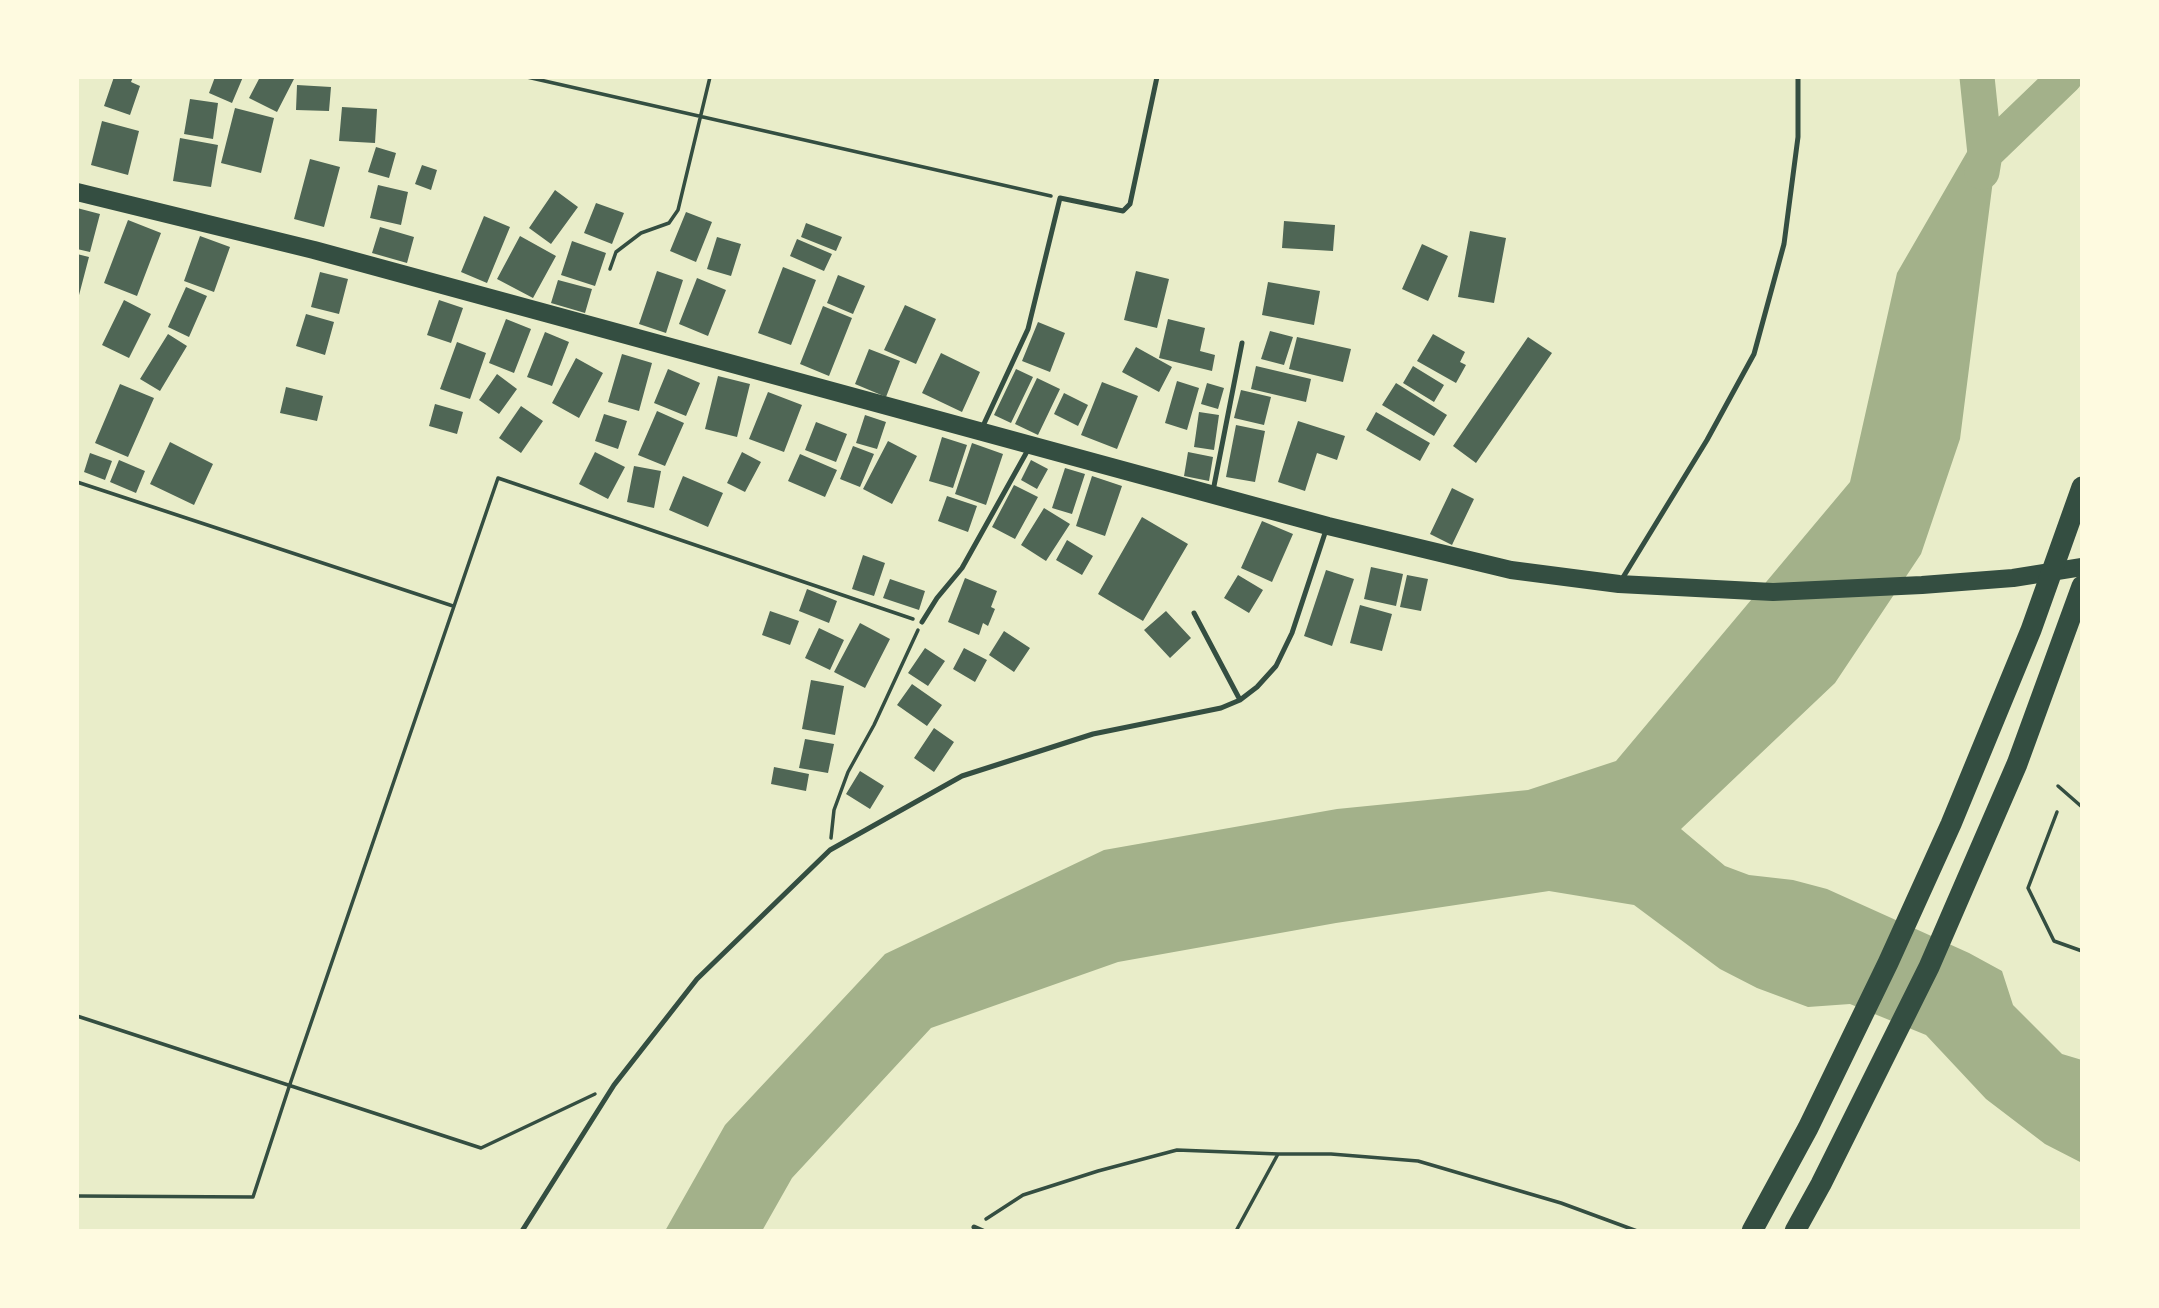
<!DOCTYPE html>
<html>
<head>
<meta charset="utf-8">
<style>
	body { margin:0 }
	#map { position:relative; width:2159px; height:1308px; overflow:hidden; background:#e9edc9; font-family:"DejaVu Sans",sans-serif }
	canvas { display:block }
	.frame { position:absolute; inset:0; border:79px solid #fefae0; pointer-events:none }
</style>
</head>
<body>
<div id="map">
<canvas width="2159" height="1308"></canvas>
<div class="frame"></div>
</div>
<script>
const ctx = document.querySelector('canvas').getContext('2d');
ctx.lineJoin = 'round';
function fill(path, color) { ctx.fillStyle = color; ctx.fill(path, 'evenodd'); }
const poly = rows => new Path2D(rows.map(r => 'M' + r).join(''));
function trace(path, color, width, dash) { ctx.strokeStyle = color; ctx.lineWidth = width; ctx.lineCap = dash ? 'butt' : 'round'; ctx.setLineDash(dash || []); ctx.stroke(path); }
fill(poly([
	[1982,126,1998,141,1960,439,1921,554,1835,683,1681,829,1725,866,1749,875,1793,880,1827,889,1969,953,2002,971,2013,1005,2062,1054,2082,1060,2082,1163,2045,1144,1986,1099,1926,1035,1850,1004,1808,1007,1757,988,1720,969,1634,905,1549,891,1336,923,1118,962,931,1028,792,1178,762,1231,665,1231,725,1125,885,954,1104,850,1337,809,1528,790,1616,761,1850,482,1897,273]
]), '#a3b18a');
trace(poly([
	[1977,77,1985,154,1982,172],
	[1985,154,2065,77]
]), '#a3b18a', 35);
fill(poly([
	[114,77,133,77,131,82,140,86,130,115,104,106],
	[215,77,243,77,232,103,209,93],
	[260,77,295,77,277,112,249,98],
	[297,85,331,87,329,111,296,110],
	[190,99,218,103,213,139,184,134],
	[342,107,377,109,375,143,339,141],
	[235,108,274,118,261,173,221,163],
	[102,121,139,131,128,175,91,165],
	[180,138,218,145,211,187,173,181],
	[376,147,396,153,389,178,368,172],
	[310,159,340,167,324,227,294,219],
	[422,165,437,170,431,190,415,184],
	[378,185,408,192,401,225,370,218],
	[555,190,578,207,551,244,529,228],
	[596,203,624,213,612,244,584,233],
	[77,208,100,214,90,252,77,249],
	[686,212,712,222,696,262,670,251],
	[484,216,510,227,487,283,461,272],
	[128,220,161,233,137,296,104,283],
	[1284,221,1335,225,1333,251,1282,248],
	[806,223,842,237,836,251,801,237],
	[380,227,414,237,407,263,372,253],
	[1470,231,1506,238,1494,303,1458,297],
	[200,236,230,247,214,292,184,281],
	[520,236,556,256,533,298,497,279],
	[717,237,741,244,731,276,707,269],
	[797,239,832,254,824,271,790,256],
	[572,241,606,253,595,286,561,275],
	[1422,244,1448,256,1428,301,1402,289],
	[77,254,89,257,78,299,77,299],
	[783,267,816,280,791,345,758,333],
	[657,271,683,280,666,333,639,324],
	[1136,271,1169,279,1157,328,1124,320],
	[320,272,348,279,339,314,311,307],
	[838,275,865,286,853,314,827,303],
	[697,278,726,290,708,336,679,324],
	[558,280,592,289,585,313,551,303],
	[1268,282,1320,291,1314,325,1262,315],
	[186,287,207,296,189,337,168,327],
	[124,300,151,314,129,358,102,345],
	[439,300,463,308,451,343,427,335],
	[905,305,936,319,916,364,884,350],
	[823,306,852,318,829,376,800,364],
	[306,314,334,322,325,355,296,346],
	[506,319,531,329,514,373,489,363],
	[1168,319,1205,328,1200,351,1215,355,1212,371,1159,358],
	[1038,322,1065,333,1050,372,1022,361],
	[1270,331,1293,337,1284,365,1261,359],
	[545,332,569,342,552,386,527,377],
	[168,334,187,346,160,391,140,379],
	[1433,334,1465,352,1460,362,1466,365,1456,383,1417,361],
	[1297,337,1351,349,1343,382,1289,369],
	[1528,337,1552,353,1476,463,1453,446],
	[457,342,486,353,470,399,440,389],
	[1136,347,1172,367,1159,392,1122,372],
	[869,349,900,361,886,397,855,384],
	[941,353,980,372,962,412,922,393],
	[622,354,652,363,639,411,608,402],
	[576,358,603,373,579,418,552,403],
	[1256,366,1311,379,1306,402,1251,389],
	[1413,366,1444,385,1434,402,1403,383],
	[668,369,700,383,686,416,654,403],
	[1016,369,1033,377,1011,423,994,415],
	[497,374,517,389,499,414,479,400],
	[718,376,750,384,737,437,705,429],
	[1037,378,1060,389,1038,435,1015,424],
	[1177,381,1199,388,1187,430,1165,423],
	[1102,382,1138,396,1117,449,1081,435],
	[1207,383,1224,388,1218,409,1201,404],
	[1396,383,1447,415,1434,436,1382,405],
	[120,384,154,398,128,457,95,443],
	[286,387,323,396,317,421,280,413],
	[1241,390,1271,397,1264,425,1234,418],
	[768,392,802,405,784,452,749,439],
	[1064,393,1088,405,1078,426,1054,414],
	[435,404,463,412,457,434,429,426],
	[521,406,543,421,521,453,499,438],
	[657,411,684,423,665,466,638,455],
	[1199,412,1219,415,1214,450,1194,447],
	[1376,412,1430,443,1420,461,1366,430],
	[604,414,627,421,618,449,595,441],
	[865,415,886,422,877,449,856,443],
	[1298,421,1345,436,1337,460,1317,453,1305,491,1278,482],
	[816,422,847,434,836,462,805,450],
	[1236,425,1265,431,1255,482,1226,477],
	[942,437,967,445,953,488,929,481],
	[888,441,917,456,892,504,863,489],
	[170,442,213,464,194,505,150,484],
	[972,443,1003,454,986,505,955,494],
	[853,446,874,454,860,487,840,479],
	[595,452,625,467,608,499,579,484],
	[742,452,761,462,745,492,727,483],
	[1188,452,1213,457,1209,481,1184,476],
	[90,453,112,461,105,480,84,472],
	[800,454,837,470,825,497,788,481],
	[119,460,145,471,136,493,110,482],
	[1031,460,1048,469,1037,489,1021,480],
	[634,466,661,471,654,508,627,502],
	[1065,468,1085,474,1072,514,1052,508],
	[683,476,723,493,708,527,669,510],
	[1092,476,1122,486,1105,536,1076,526],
	[1014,485,1038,497,1015,539,992,527],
	[1452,488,1474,499,1452,545,1430,534],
	[947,496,977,506,968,532,938,521],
	[1044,508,1070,524,1046,561,1021,545],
	[1142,517,1188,544,1143,621,1098,594],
	[1262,521,1293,534,1272,582,1241,568],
	[1067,540,1093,556,1082,575,1056,560],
	[863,555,885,563,874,596,852,589],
	[1371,567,1403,574,1396,606,1364,599],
	[1326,570,1354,579,1332,646,1304,636],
	[1238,575,1263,590,1249,613,1224,598],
	[1407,575,1428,579,1421,611,1400,607],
	[965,578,997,591,991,607,995,609,988,626,983,623,979,635,948,622],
	[890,579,925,591,919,610,883,598],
	[807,589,837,601,829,623,799,611],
	[1360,605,1392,614,1382,651,1350,643],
	[770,611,799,621,790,645,762,635],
	[1166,611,1191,638,1170,658,1144,630],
	[860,623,890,639,865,688,834,672],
	[819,628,844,640,830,670,805,658],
	[1004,631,1030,648,1014,672,989,655],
	[925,648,945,661,928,686,908,673],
	[964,648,987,660,975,682,953,669],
	[811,680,844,686,835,735,802,729],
	[912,684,942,705,927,726,897,705],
	[934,728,954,742,934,772,914,758],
	[805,739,834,744,828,773,799,768],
	[774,767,809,774,806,791,771,784],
	[860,771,884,786,870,809,846,794]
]), '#4f6655');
trace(poly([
	[527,77,1051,196],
	[610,269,616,252,641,233,669,223,678,210,710,77],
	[77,482,453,606],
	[2058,786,2082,807],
	[2057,812,2028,888,2054,941,2082,951],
	[831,838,834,810,848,772,874,725,918,630],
	[77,1016,481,1148,595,1094],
	[1278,1154,1331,1154,1418,1161,1561,1203,1637,1231],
	[77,1196,253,1197,289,1087,498,478,913,619],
	[986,1219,1023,1195,1098,1171,1177,1150,1278,1154,1236,1231]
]), '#344e41', 3.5);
trace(poly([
	[982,428,1028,329,1060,198,1123,211,1130,204,1157,77],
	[1213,491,1242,343],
	[1622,579,1707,440,1754,354,1784,244,1798,137,1798,77],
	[1194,613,1240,700],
	[922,622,937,598,962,568,1029,448],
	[974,1227,983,1231],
	[522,1231,614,1085,697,979,830,850,962,776,1093,734,1221,708,1240,700,1257,687,1276,666,1292,633,1326,530]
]), '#344e41', 5);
trace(poly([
	[77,192,314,250,1328,526,1511,570,1619,584,1773,592,1922,585,2013,578,2082,567]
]), '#344e41', 18);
trace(poly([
	[1752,1231,1808,1128,1888,963,1951,824,2031,630,2082,487],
	[1795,1231,1821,1184,1929,967,2017,764,2082,586]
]), '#344e41', 21);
</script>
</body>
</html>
